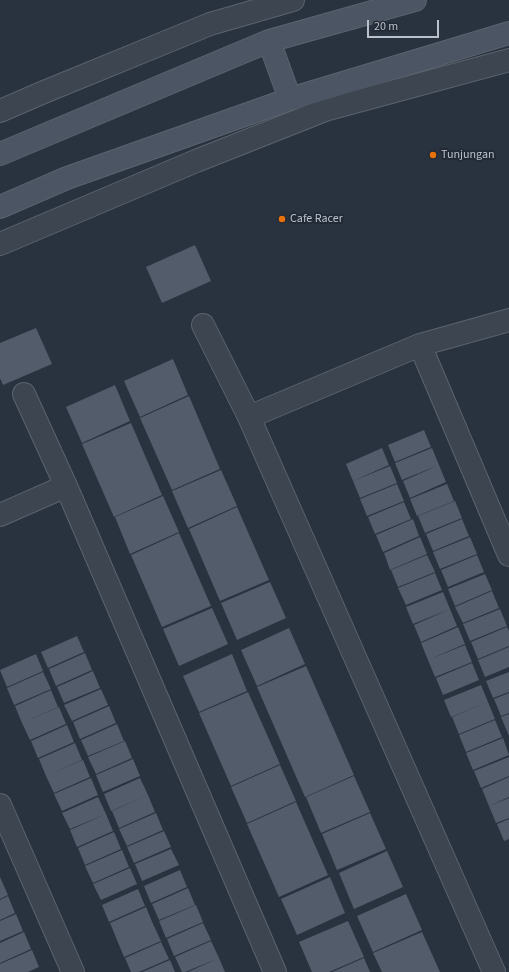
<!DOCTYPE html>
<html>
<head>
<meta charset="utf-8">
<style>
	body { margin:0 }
	#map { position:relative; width:509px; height:972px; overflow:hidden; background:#293340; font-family:"Source Sans 3",sans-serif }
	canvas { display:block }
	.scale { position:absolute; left:367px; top:20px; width:72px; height:18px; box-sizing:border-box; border:2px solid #bac1ca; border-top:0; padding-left:5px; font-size:12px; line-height:14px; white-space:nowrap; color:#bac1ca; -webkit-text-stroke:3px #222a36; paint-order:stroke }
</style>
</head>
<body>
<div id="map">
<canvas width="509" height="972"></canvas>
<div class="scale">20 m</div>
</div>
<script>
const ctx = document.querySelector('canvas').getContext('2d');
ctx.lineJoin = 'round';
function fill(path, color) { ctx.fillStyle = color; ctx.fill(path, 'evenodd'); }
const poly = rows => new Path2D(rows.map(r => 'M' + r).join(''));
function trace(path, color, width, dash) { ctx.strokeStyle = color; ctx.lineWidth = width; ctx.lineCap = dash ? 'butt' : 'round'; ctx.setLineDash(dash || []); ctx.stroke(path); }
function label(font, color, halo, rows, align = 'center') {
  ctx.font = font + ' "Source Sans 3",sans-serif'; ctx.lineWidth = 4; ctx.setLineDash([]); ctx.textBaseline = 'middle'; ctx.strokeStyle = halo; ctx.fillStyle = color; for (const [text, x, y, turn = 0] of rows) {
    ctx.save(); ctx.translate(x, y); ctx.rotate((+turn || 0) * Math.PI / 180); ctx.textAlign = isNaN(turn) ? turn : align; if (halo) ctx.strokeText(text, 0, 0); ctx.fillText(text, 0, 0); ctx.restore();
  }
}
fill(poly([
	[195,245,211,281,162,303,146,267],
	[36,328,52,364,3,385,0,378,0,343],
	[173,359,188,395,140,417,124,381],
	[115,385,130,421,82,443,66,407],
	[189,396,220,469,172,490,140,418],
	[131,423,162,495,114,517,82,444],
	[424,430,431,447,395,462,388,445],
	[382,448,389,465,353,481,346,464],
	[432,448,439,465,402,480,395,463],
	[439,465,446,482,410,498,403,481],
	[390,466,397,483,360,498,353,481],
	[221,470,237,506,188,528,172,491],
	[397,484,404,501,367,516,360,499],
	[447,484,454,501,417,516,410,499],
	[163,496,179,532,130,554,115,517],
	[455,501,462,518,425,533,418,516],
	[404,502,411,519,375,534,368,517],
	[237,507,269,580,220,601,189,529],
	[413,519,419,536,383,552,376,535],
	[462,519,469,536,433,551,426,534],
	[179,533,211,606,162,627,131,555],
	[420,537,427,554,390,570,384,553],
	[470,537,477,554,440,569,433,552],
	[427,555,435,572,398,587,391,570],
	[477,555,484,572,448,587,441,570],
	[435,573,442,590,406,605,398,588],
	[485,574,492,590,455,606,448,589],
	[270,582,286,618,237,640,221,603],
	[492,591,499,608,463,623,455,607],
	[443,592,450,609,413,624,406,607],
	[212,608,228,644,179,666,163,629],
	[450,609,457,626,421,642,414,625],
	[500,609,507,626,470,641,463,624],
	[458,627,465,644,428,660,421,643],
	[507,627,509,631,509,646,478,659,471,642],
	[289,628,305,664,257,686,241,650],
	[77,636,84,652,48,668,41,652],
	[465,645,472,662,435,677,428,660],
	[509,647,509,667,485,677,478,660],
	[85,653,92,670,56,686,49,669],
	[36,654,43,671,7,687,0,670],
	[232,654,247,691,199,712,183,676],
	[472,663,479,680,443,695,436,678],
	[306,666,354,775,305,797,257,687],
	[93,671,100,688,64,703,57,687],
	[43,672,51,689,14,705,7,688],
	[509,672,509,692,493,698,486,681],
	[481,685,488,702,451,717,444,700],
	[101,689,108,705,72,721,64,705],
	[51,690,58,707,22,723,15,706],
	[248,692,280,764,231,786,199,713],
	[509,693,509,713,501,716,494,699],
	[488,702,495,719,459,734,452,717],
	[109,706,116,723,80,739,73,722],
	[59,707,66,724,30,740,22,723],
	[509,714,509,736,501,717],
	[495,720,502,737,466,752,459,735],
	[117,724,124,741,88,756,81,740],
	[67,725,74,742,38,758,31,741],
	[503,738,509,755,473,770,466,753],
	[125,741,132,758,96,774,88,757],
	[75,743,82,760,46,776,39,759],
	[509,757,509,776,481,788,474,771],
	[133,759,140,776,103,792,96,775],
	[83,760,90,777,54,793,46,776],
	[280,765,296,801,247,823,231,787],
	[354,776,370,812,321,833,306,797],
	[509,777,509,797,489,806,482,789],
	[91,778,98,795,62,811,54,794],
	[140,778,148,795,111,811,104,794],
	[148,795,155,812,119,828,112,811],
	[98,797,106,814,70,829,62,813],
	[509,798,509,818,496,823,489,806],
	[296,802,328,875,279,897,247,824],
	[156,813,163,830,127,846,119,829],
	[370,813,386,849,337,870,322,834],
	[106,814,113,831,77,847,70,830],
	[509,819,509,839,504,841,497,824],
	[164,831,171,847,134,863,127,847],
	[114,832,121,849,85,865,78,848],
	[171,849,179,865,142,881,135,864],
	[122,850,129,867,93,883,85,866],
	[387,851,403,887,354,909,339,873],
	[130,868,137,884,101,900,93,884],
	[180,870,187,887,151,903,144,886],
	[0,877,8,895,0,899],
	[330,877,345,913,297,935,281,899],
	[188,888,195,905,159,920,152,904],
	[138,889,145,906,109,922,102,905],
	[406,894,422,930,373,952,357,916],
	[8,896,15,913,0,920,0,900],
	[196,905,203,922,166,938,159,921],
	[146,907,153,924,117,940,110,923],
	[16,914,23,931,0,941,0,921],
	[348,921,364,957,329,972,312,972,299,942],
	[203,923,211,940,174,956,167,939],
	[153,924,161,941,124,957,117,940],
	[24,932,31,949,0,963,0,943],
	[422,932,440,972,382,972,373,953],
	[211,941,219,958,185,972,182,972,175,957],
	[161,942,169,959,139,972,131,972,125,958],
	[32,950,39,967,28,972,0,972,0,964],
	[219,958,225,972,188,972],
	[364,958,370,972,332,972],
	[170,960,175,972,142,972]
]), '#535c6b');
const street = poly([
	[0,111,44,92,210,24,293,0],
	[0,244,196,161,325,110,509,60],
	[203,325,249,417,494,972],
	[420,345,509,555],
	[24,394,66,486,275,972],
	[249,417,420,345,509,320],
	[0,515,66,486],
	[0,805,73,972]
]);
const secondary = poly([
	[269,41,290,99],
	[0,154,269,41,415,0],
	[0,207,67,178,290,99,509,33]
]);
trace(street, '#5b636e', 24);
trace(secondary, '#5b636e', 24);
trace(street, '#3d4550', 22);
trace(secondary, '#4c5563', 22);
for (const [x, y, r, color] of [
	[433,155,4,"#e8710a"],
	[282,219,4,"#e8710a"]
]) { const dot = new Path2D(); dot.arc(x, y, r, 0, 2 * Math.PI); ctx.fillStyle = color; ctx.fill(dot); trace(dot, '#222a36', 1.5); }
label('12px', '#bac1ca', '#222a36', [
	["Tunjungan",441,155],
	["Cafe Racer",290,219]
], 'left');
</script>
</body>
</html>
